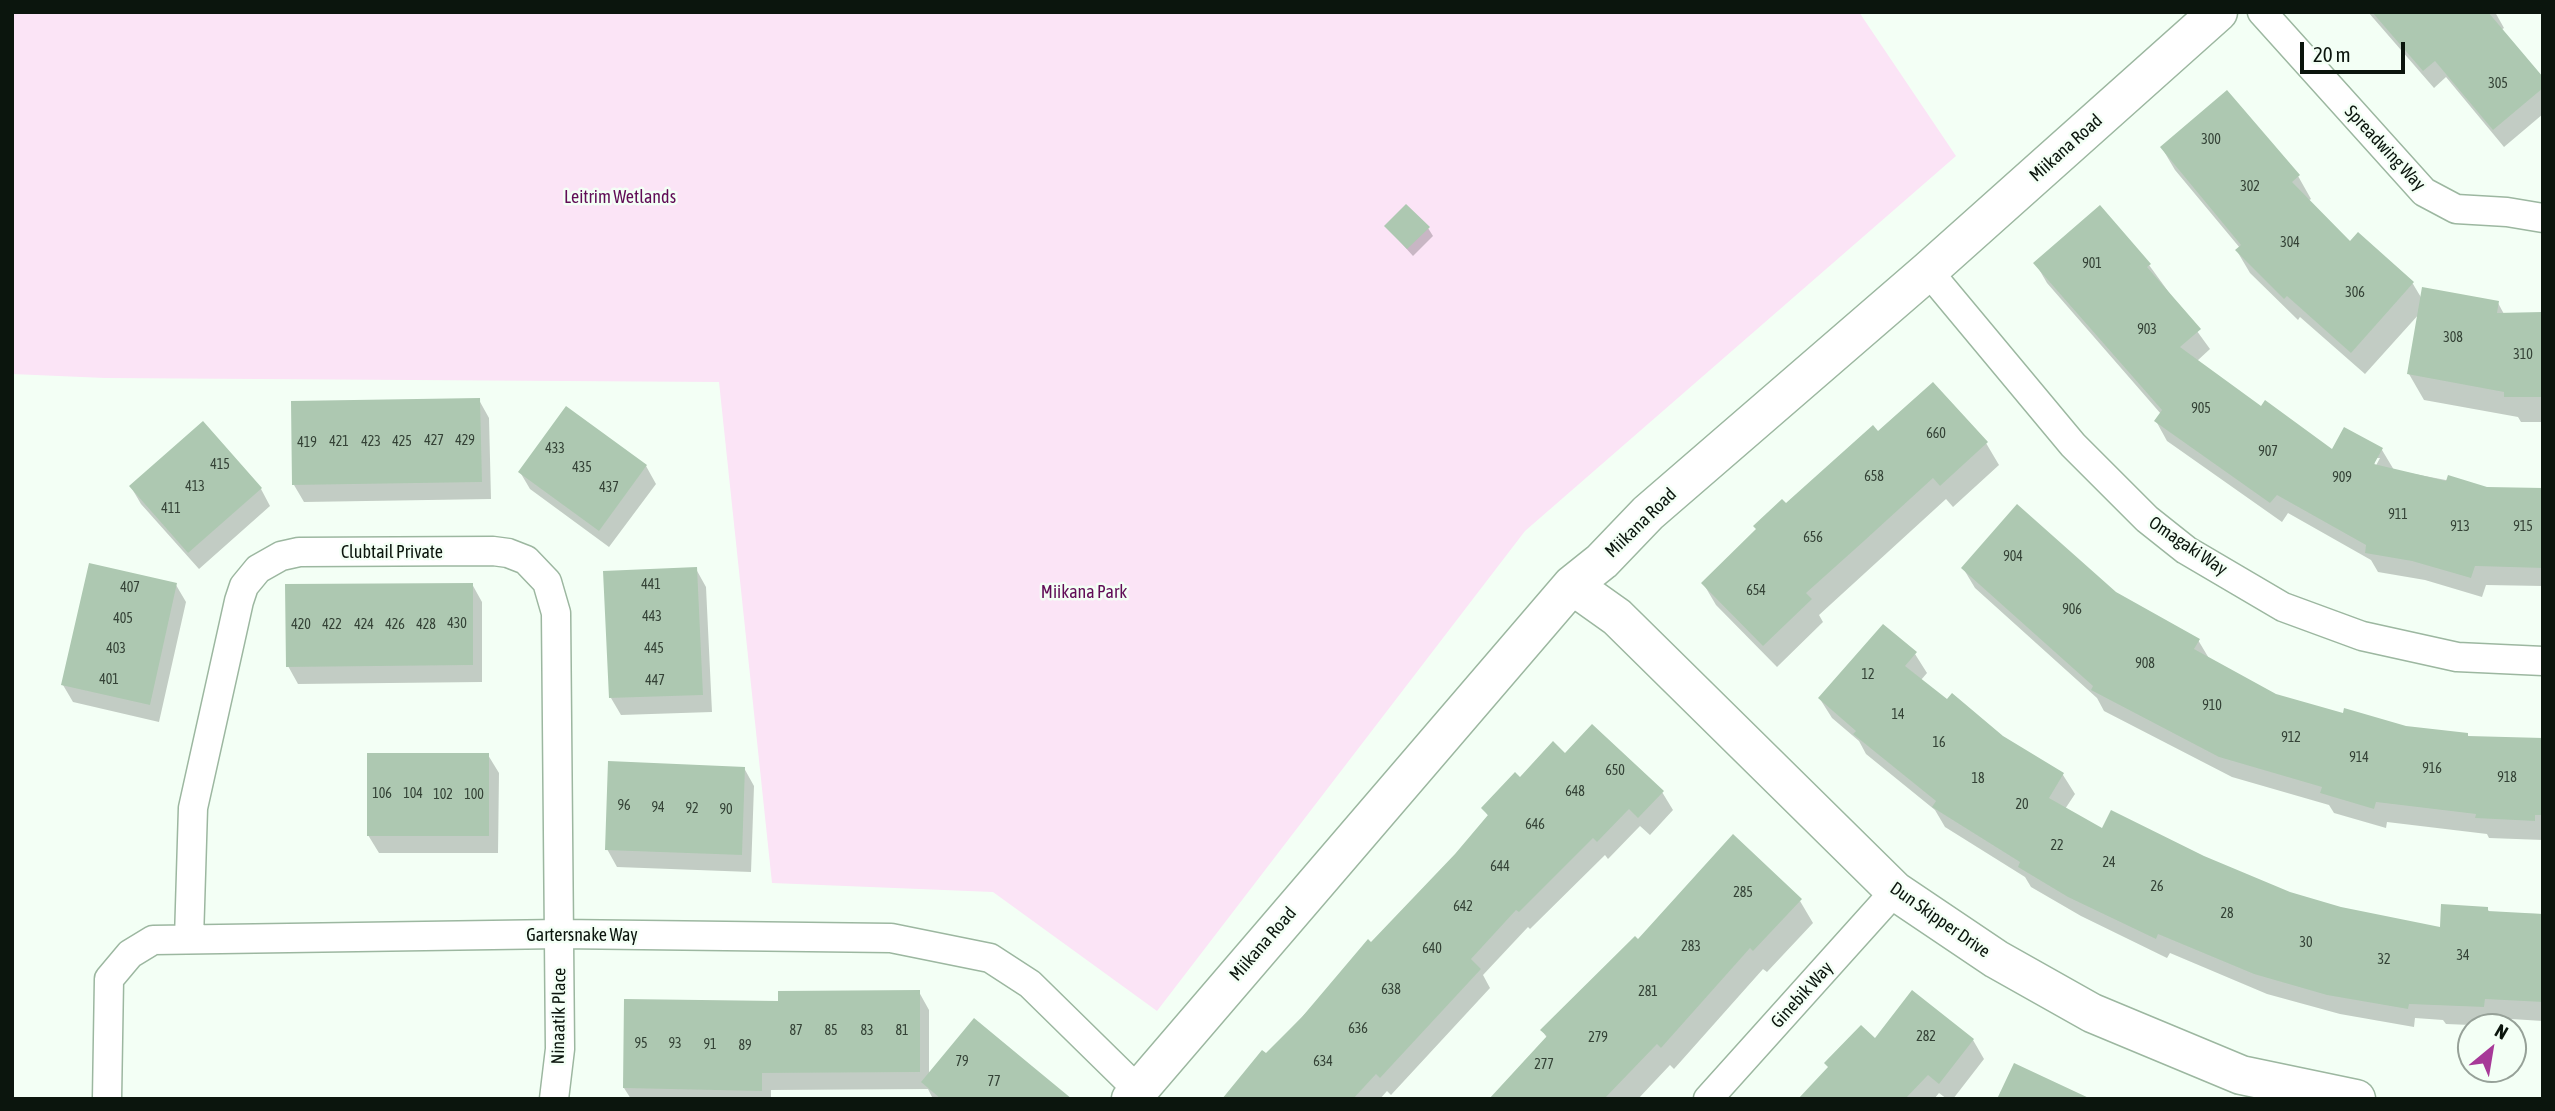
<!DOCTYPE html>
<html>
<head>
<meta charset="utf-8">
<style>
	body { margin:0 }
	#map { position:relative; width:2555px; height:1111px; overflow:hidden; background:#f3fff5; font-family:"Asap Condensed",sans-serif }
	canvas { display:block }
	.frame { position:absolute; inset:0; border:14px solid #0b150d; pointer-events:none }
	.north { position:absolute; left:2457px; top:1013px; width:70px; height:70px; box-sizing:border-box; background:#f3fff5; border:2px solid #96a198; border-radius:50%; rotate:30deg; font-size:19px; font-weight:700; line-height:28px; text-align:center; color:#0b150d }
	.north::after { content:''; display:block; margin:auto; width:24px; height:32px; background:#a73998; clip-path:polygon(50% 0,100% 100%,50% 72%,0 100%) }
	.scale { position:absolute; left:2300px; top:42px; width:105px; height:32px; box-sizing:border-box; border:4px solid #0b150d; border-top:0; padding-left:9px; font-size:21px; line-height:24px; white-space:nowrap; color:#0b150d; -webkit-text-stroke:5px #f3fff5; paint-order:stroke }
</style>
</head>
<body>
<div id="map">
<canvas width="2555" height="1111"></canvas>
<div class="frame"></div>
<div class="north">N</div>
<div class="scale">20 m</div>
</div>
<script>
const ctx = document.querySelector('canvas').getContext('2d');
ctx.lineJoin = 'round';
function fill(path, color) { ctx.fillStyle = color; ctx.fill(path, 'evenodd'); }
const poly = rows => new Path2D(rows.map(r => 'M' + r).join(''));
function trace(path, color, width, dash) { ctx.strokeStyle = color; ctx.lineWidth = width; ctx.lineCap = dash ? 'butt' : 'round'; ctx.setLineDash(dash || []); ctx.stroke(path); }
function label(font, color, halo, rows, align = 'center') {
  ctx.font = font + ' "Asap Condensed",sans-serif'; ctx.lineWidth = 5; ctx.setLineDash([]); ctx.textBaseline = 'middle'; ctx.strokeStyle = halo; ctx.fillStyle = color; for (const [text, x, y, turn = 0] of rows) {
    ctx.save(); ctx.translate(x, y); ctx.rotate((+turn || 0) * Math.PI / 180); ctx.textAlign = isNaN(turn) ? turn : align; if (halo) ctx.strokeText(text, 0, 0); ctx.fillText(text, 0, 0); ctx.restore();
  }
}
fill(poly([
	[12,12,1859,12,1956,156,1525,531,1157,1011,993,892,772,883,719,382,105,378,12,374]
]), '#fbe4f6');
fill(poly([
	[2368,12,2495,12,2504,28,2501,30,2543,79,2543,114,2504,147,2446,77,2434,88],
	[2162,148,2298,176,2311,199,2308,201,2351,244,2359,235,2413,284,2422,299,2498,303,2504,314,2543,314,2543,422,2521,422,2518,417,2424,400,2409,374,2420,313,2365,374,2300,317,2298,320,2250,273,2237,251,2240,248,2175,170],
	[1386,226,1428,228,1433,236,1413,256],
	[2036,264,2149,265,2210,349,2197,361,2261,408,2333,452,2382,450,2394,470,2487,488,2543,490,2543,586,2486,585,2482,597,2425,580,2378,572,2371,560,2288,513,2282,522,2167,441,2156,421,2161,414,2047,283],
	[2376,458,2380,458,2372,473],
	[1932,384,1986,443,1999,465,1953,507,1946,499,1819,615,1823,622,1777,667,1716,605,1703,583,1786,505,1878,433],
	[479,400,489,418,491,499,304,502,294,485],
	[646,466,656,484,609,547,530,489,520,472],
	[131,487,261,489,270,506,199,569,141,504],
	[1963,568,2115,593,2198,640,2210,660,2275,696,2344,716,2405,727,2467,734,2469,737,2542,740,2543,735,2543,840,2489,838,2487,834,2387,822,2386,828,2334,813,2329,805,2232,777,2104,711,2097,698,1975,588],
	[696,569,706,587,712,712,621,715,611,698],
	[472,584,482,602,482,682,298,684,288,666],
	[176,585,186,602,159,722,73,702,63,685],
	[1915,654,1927,673,1921,680,1947,702,2063,775,2075,794,2065,809,2103,830,2203,858,2290,894,2341,908,2442,929,2487,908,2490,913,2543,914,2543,1021,2495,1018,2495,1026,2446,1024,2443,1020,2415,1018,2414,1027,2340,1014,2267,994,2170,953,2167,958,2081,916,2031,887,2025,877,1945,827,1935,810,1866,754,1859,741,1832,718,1820,699],
	[488,755,499,773,498,853,379,853,368,835],
	[1565,755,1662,792,1673,810,1650,835,1640,826,1608,859,1605,855,1530,929,1528,927,1483,975,1490,988,1391,1095,1387,1091,1380,1099,1224,1099,1456,855,1489,817,1483,808,1520,779],
	[744,768,754,786,751,872,617,867,607,849],
	[1800,901,1813,923,1767,972,1763,969,1674,1069,1670,1065,1638,1099,1492,1099,1547,1038,1542,1030,1638,942],
	[919,992,929,1010,929,1076,1064,1099,933,1099,928,1089,771,1090,771,1099,631,1099,624,1088,780,1003],
	[1875,1040,1973,1040,1984,1059,1953,1099,1947,1099,1939,1093,1934,1099,1800,1099]
]), '#0003');
fill(poly([
	[2372,12,2488,12,2543,77,2543,88,2493,130,2435,61,2423,71],
	[2227,90,2300,175,2292,182,2350,241,2358,232,2414,282,2351,353,2287,296,2284,299,2235,250,2241,245,2160,147],
	[1406,204,1430,227,1407,249,1384,226],
	[2100,205,2151,264,2147,267,2201,329,2180,347,2261,406,2265,400,2332,449,2344,427,2383,448,2374,464,2446,481,2448,475,2487,487,2543,488,2543,568,2475,566,2471,578,2412,561,2365,553,2366,545,2277,495,2270,503,2154,421,2162,410,2033,263],
	[2422,287,2499,301,2497,313,2543,312,2543,397,2504,397,2504,392,2407,374],
	[1933,382,1988,442,1940,486,1933,478,1864,541,1806,593,1812,599,1763,646,1701,583,1756,529,1753,526,1782,499,1786,503,1873,425,1878,431],
	[480,398,482,482,292,485,291,401],
	[566,406,647,465,599,531,518,472],
	[203,421,262,488,188,553,129,486],
	[2017,504,2116,592,2200,639,2194,649,2276,694,2343,713,2344,708,2406,726,2468,733,2468,736,2543,738,2543,815,2535,815,2535,821,2475,818,2476,814,2376,802,2374,809,2320,793,2322,787,2219,757,2091,690,2093,686,1961,568],
	[89,563,177,583,150,705,61,685],
	[697,567,703,695,609,698,603,571],
	[473,583,473,665,286,667,285,584],
	[1883,624,1917,652,1905,666,1947,699,1952,693,2003,736,2064,773,2049,798,2102,828,2111,810,2204,856,2290,892,2341,907,2440,927,2441,904,2488,907,2488,911,2543,914,2543,1002,2485,999,2484,1007,2409,1004,2408,1009,2327,995,2254,974,2158,934,2156,939,2068,897,2018,867,2020,862,1932,807,1936,801,1853,734,1856,731,1818,698],
	[1592,724,1664,791,1638,818,1629,809,1597,842,1593,838,1519,912,1516,910,1471,959,1481,969,1380,1078,1376,1074,1353,1099,1222,1099,1262,1050,1266,1053,1302,1017,1368,939,1371,942,1455,854,1488,815,1481,808,1515,772,1520,777,1553,741,1565,753],
	[367,753,489,753,489,836,367,836],
	[608,761,745,767,742,855,605,850],
	[1733,834,1802,899,1753,951,1750,948,1661,1048,1657,1044,1604,1099,1489,1099,1547,1036,1540,1030,1635,936,1638,939],
	[920,990,920,1072,762,1073,762,1091,623,1088,624,999,778,1001,778,991],
	[1912,990,1974,1039,1939,1084,1928,1075,1905,1099,1798,1099,1828,1067,1824,1063,1861,1025,1875,1038],
	[974,1018,1032,1066,1072,1099,941,1099,921,1082],
	[2014,1063,2091,1099,1997,1099]
]), '#adc8b1');
const street = poly([
	[2262,12,2424,192,2456,209,2507,212,2543,218],
	[1928,271,2073,445,2147,519,2186,550,2283,607,2362,636,2457,657,2543,661],
	[189,939,193,808,239,601,244,586,258,569,281,556,299,552,493,551,508,553,526,560,547,582,556,613,560,1049,554,1099],
	[107,1099,109,979,130,954,153,940,560,934,891,938,990,958,1030,984,1138,1090],
	[1708,1099,1895,891]
]);
const secondary = poly([
	[1572,585,1617,617,1895,891,1996,959,2092,1013,2241,1075,2356,1099],
	[1131,1099,1572,585,1602,561,1648,513,1928,271,2218,12]
]);
trace(street, '#9cb7a0', 31);
trace(secondary, '#9cb7a0', 41);
trace(street, '#fff', 28);
trace(secondary, '#fff', 38);
label('14px', '#344236', null, [
	["305",2498,84],
	["300",2211,140],
	["302",2250,187],
	["304",2290,243],
	["901",2092,264],
	["306",2355,293],
	["903",2147,330],
	["308",2453,338],
	["310",2523,355],
	["905",2201,409],
	["660",1936,434],
	["427",434,441],
	["429",465,441],
	["421",339,442],
	["423",371,442],
	["425",402,442],
	["419",307,443],
	["433",555,449],
	["907",2268,452],
	["415",220,465],
	["435",582,468],
	["658",1874,477],
	["909",2342,478],
	["413",195,487],
	["437",609,488],
	["411",171,509],
	["911",2398,515],
	["913",2460,527],
	["915",2523,527],
	["656",1813,538],
	["904",2013,557],
	["441",651,585],
	["407",130,588],
	["654",1756,591],
	["906",2072,610],
	["443",652,617],
	["405",123,619],
	["430",457,624],
	["420",301,625],
	["422",332,625],
	["424",364,625],
	["426",395,625],
	["428",426,625],
	["403",116,649],
	["445",654,649],
	["908",2145,664],
	["12",1868,675],
	["401",109,680],
	["447",655,681],
	["910",2212,706],
	["14",1898,715],
	["912",2291,738],
	["16",1939,743],
	["914",2359,758],
	["916",2432,769],
	["650",1615,771],
	["918",2507,778],
	["18",1978,779],
	["648",1575,792],
	["106",382,794],
	["104",413,794],
	["102",443,795],
	["100",474,795],
	["20",2022,805],
	["96",624,806],
	["94",658,808],
	["92",692,809],
	["90",726,810],
	["646",1535,825],
	["22",2057,846],
	["24",2109,863],
	["644",1500,867],
	["26",2157,887],
	["285",1743,893],
	["642",1463,907],
	["28",2227,914],
	["30",2306,943],
	["283",1691,947],
	["640",1432,949],
	["34",2463,956],
	["32",2384,960],
	["638",1391,990],
	["281",1648,992],
	["636",1358,1029],
	["87",796,1031],
	["85",831,1031],
	["83",867,1031],
	["81",902,1031],
	["282",1926,1037],
	["279",1598,1038],
	["95",641,1044],
	["93",675,1044],
	["91",710,1045],
	["89",745,1046],
	["79",962,1062],
	["634",1323,1062],
	["277",1544,1065],
	["77",994,1082]
]);
label('18px', '#0b150d', '#f3fff5', [
	["Miikana Road",2066,148,-42],
	["Spreadwing Way",2385,148,47],
	["Miikana Road",1641,523,-44],
	["Omagaki Way",2188,546,34],
	["Clubtail Private",392,552],
	["Dun Skipper Drive",1940,920,35],
	["Gartersnake Way",582,935],
	["Miikana Road",1263,944,-49],
	["Ginebik Way",1802,995,-48],
	["Ninaatik Place",559,1016,-89]
]);
label('18px', '#600c56', '#f3fff5', [
	["Leitrim Wetlands",620,197],
	["Miikana Park",1084,592]
]);
</script>
</body>
</html>
